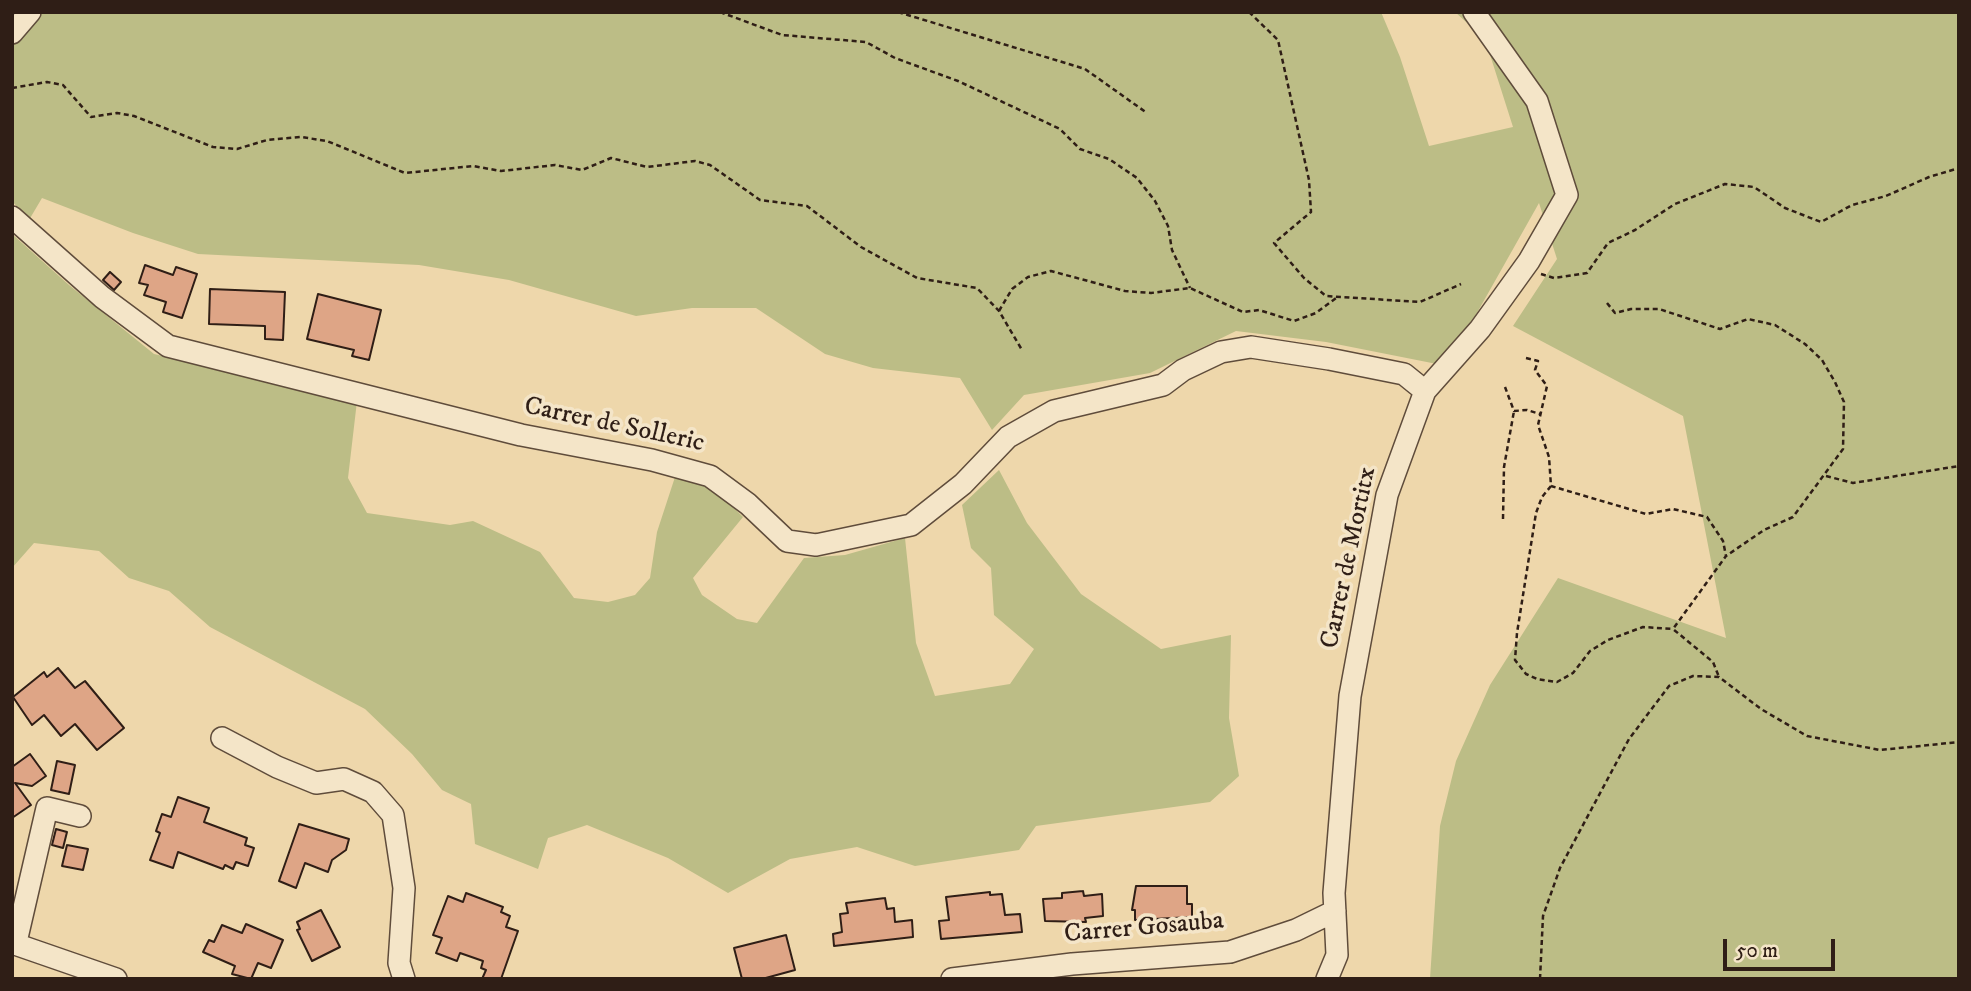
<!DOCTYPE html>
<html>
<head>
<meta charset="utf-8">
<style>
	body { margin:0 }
	#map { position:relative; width:1971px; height:991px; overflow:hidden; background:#eed7ab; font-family:"IM FELL DW Pica",serif }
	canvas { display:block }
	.frame { position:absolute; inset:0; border:14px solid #2f1e16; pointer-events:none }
	.scale { position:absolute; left:1723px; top:939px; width:112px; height:32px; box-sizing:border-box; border:4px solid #2f1e16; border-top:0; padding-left:9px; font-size:21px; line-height:24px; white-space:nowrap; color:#2f1e16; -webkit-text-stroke:5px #f4e5c8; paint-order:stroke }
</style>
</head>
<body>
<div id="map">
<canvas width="1971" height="991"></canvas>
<div class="frame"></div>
<div class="scale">50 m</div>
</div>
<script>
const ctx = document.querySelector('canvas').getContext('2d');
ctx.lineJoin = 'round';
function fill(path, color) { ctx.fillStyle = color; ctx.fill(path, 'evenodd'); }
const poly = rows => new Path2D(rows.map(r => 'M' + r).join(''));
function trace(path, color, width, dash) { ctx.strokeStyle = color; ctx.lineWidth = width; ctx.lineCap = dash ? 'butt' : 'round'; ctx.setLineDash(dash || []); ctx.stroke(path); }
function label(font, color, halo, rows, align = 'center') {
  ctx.font = font + ' "IM FELL DW Pica",serif'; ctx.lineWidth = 7; ctx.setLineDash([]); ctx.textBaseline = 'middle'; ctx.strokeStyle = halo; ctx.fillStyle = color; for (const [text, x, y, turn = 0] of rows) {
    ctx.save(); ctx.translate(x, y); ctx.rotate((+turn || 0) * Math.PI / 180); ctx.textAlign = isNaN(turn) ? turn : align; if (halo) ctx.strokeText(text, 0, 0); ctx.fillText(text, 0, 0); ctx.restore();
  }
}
fill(poly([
	[12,12,1381,12,1400,57,1429,146,1513,127,1485,39,1455,12,1959,12,1959,979,1430,979,1440,826,1456,761,1490,685,1558,578,1726,638,1683,416,1513,326,1557,259,1539,203,1447,366,1326,342,1236,331,1150,373,1024,395,992,430,960,378,873,368,825,354,756,308,692,308,636,316,509,280,419,265,198,254,133,233,42,198,29,220,12,201],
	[12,234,69,285,154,354,357,401,348,478,367,513,450,525,473,521,540,552,574,598,608,602,635,595,650,578,657,532,675,477,712,486,743,517,693,578,702,595,737,619,757,623,804,558,845,555,905,538,916,643,935,696,1010,684,1034,649,994,615,991,568,971,548,962,505,999,470,1027,523,1081,594,1161,649,1231,635,1229,718,1239,776,1210,802,1036,826,1019,850,915,866,857,847,790,859,728,893,668,858,587,825,548,838,538,869,475,844,471,804,442,790,412,754,365,709,210,627,169,591,129,578,99,551,34,543,12,568]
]), '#bcbd86');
const building = poly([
	[145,265,173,275,176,267,197,274,182,318,163,312,166,302,144,295,148,285,139,283,145,265],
	[110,272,121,282,114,290,103,280,110,272],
	[210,289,285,292,283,340,265,339,265,326,209,324,210,289],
	[318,294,381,310,369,360,352,356,354,350,307,339,318,294],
	[58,668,75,688,85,681,124,728,97,750,75,724,61,736,44,715,32,725,13,697,44,672,47,677,58,668],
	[30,754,46,776,32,786,15,783,31,805,12,818,12,767,30,754],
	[57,761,75,765,69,794,51,790,57,761],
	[178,797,209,808,204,822,247,838,245,845,254,848,248,866,236,862,233,869,225,865,223,869,178,852,173,868,150,860,160,833,156,831,162,814,171,817,178,797],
	[299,824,349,839,346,850,332,860,328,872,305,863,296,888,279,881,299,824],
	[56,829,67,832,63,848,52,845,56,829],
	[67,845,88,849,83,870,62,866,67,845],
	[1136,886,1187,886,1187,904,1192,904,1192,917,1135,920,1135,910,1132,910,1136,886],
	[1083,891,1084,896,1102,894,1103,916,1085,918,1086,922,1045,921,1043,899,1062,898,1062,893,1083,891],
	[990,892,990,895,1002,894,1005,915,1020,914,1022,932,941,939,939,921,949,920,946,897,990,892],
	[466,893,503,907,501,912,510,916,506,927,518,931,501,979,482,979,486,970,481,968,483,961,460,953,457,961,436,953,442,938,433,935,448,896,463,902,466,893],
	[885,898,887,909,894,908,895,922,912,920,913,937,834,946,833,934,842,932,840,914,848,913,846,903,885,898],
	[321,910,340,947,312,961,297,930,300,929,297,922,321,910],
	[246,924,283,940,271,968,258,963,251,979,232,974,235,966,203,952,209,940,214,942,222,925,242,933,246,924],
	[786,935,795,970,762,979,742,979,734,948,786,935]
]);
fill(building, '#dea586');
trace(building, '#2f1e16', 2);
const minor = poly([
	[12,33,30,12],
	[12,217,102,297,168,346,521,435,652,460,710,476,748,504,787,541,816,545,911,525,963,484,1008,437,1054,411,1163,385,1183,370,1221,352,1251,347,1329,359,1404,374,1425,391],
	[222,738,277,767,316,783,344,779,373,792,393,815,404,888,399,963,404,979],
	[16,942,47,808,80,816],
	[12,943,116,979],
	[952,979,1072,964,1230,952,1296,930,1335,911],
	[1327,979,1337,955,1334,893,1350,696,1387,495,1425,391,1480,329,1529,261,1567,195,1537,101,1474,12]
]);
trace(minor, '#5f4c3b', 24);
trace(poly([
	[720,12,782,35,866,42,895,58,958,81,1060,129,1080,149,1109,159,1137,178,1155,201,1168,226,1172,250,1190,288],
	[898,12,1085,69,1147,113],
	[1249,12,1278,40,1309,180,1311,212,1274,243,1304,278,1326,296,1420,302,1461,284],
	[12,88,47,82,63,85,91,117,117,113,134,116,213,147,237,149,267,140,301,137,327,141,405,173,473,166,501,171,555,165,582,170,611,158,647,167,695,161,710,165,760,200,807,206,861,247,917,278,977,288,999,311,1022,350],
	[1541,274,1554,278,1587,273,1608,243,1635,230,1675,204,1725,184,1754,187,1785,208,1821,222,1852,205,1886,196,1929,177,1959,168],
	[1607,303,1615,313,1631,309,1659,309,1720,329,1748,319,1775,325,1805,344,1822,360,1835,382,1844,402,1843,449,1793,517,1764,530,1726,556],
	[999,311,1012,289,1028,277,1051,271,1125,291,1151,293,1190,288,1243,312,1259,310,1294,321,1316,313,1336,298],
	[1526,358,1538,361,1535,370,1547,386,1538,425,1549,457,1551,486,1646,514,1673,509,1707,517,1723,541,1726,556,1673,629,1713,662,1719,677],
	[1505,387,1514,411,1527,410,1540,414],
	[1826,476,1853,483,1959,466],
	[1551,486,1542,497,1536,513,1517,633,1515,660,1526,674,1537,679,1557,682,1573,673,1590,651,1608,640,1643,627,1673,629],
	[1503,519,1504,467,1514,411],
	[1540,979,1543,916,1560,868,1629,739,1669,686,1693,676,1719,677,1761,709,1807,736,1880,750,1959,742]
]), '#2f1e16', 2.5, [5, 3.5]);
trace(minor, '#f4e5c8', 21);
label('26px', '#2f1e16', '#f4e5c8', [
	["Carrer de Solleric",614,426,12],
	["Carrer de Mortitx",1350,558,-78],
	["Carrer Gosauba",1144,929,-5]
]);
</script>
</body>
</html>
